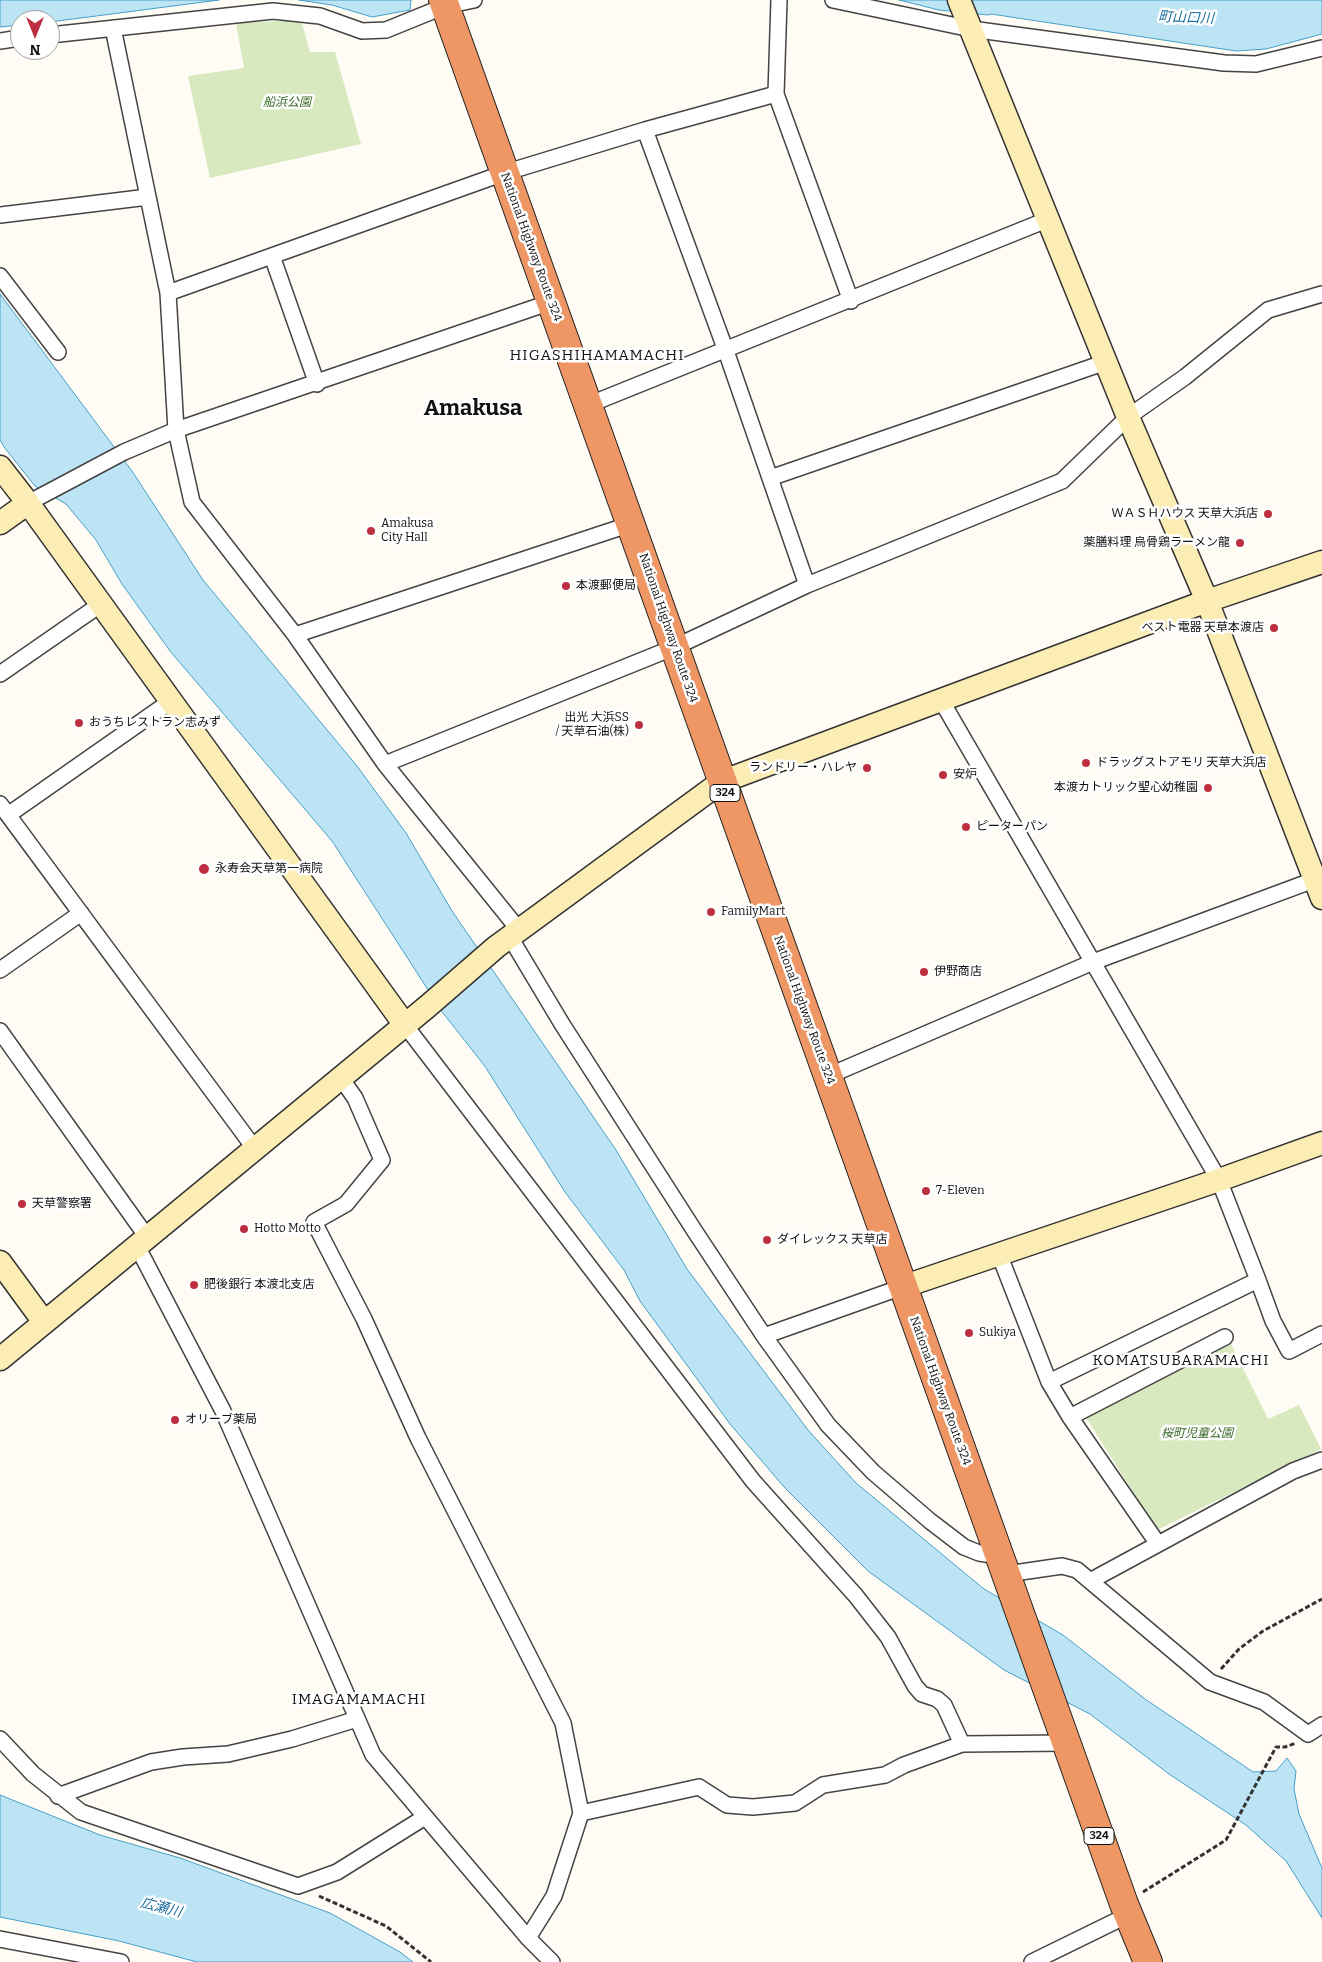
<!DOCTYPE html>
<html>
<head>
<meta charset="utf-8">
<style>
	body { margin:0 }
	#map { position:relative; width:1322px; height:1962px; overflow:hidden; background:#fffcf5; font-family:Bitter,serif }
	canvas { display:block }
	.north { position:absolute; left:10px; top:10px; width:50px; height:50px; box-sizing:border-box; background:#fff; border:1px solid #a0a0a0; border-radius:50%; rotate:180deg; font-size:14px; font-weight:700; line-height:20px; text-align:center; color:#111 }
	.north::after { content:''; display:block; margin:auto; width:18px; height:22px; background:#bc2e40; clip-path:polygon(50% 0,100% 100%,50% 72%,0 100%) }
</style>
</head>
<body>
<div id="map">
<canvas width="1322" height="1962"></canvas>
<div class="north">N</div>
</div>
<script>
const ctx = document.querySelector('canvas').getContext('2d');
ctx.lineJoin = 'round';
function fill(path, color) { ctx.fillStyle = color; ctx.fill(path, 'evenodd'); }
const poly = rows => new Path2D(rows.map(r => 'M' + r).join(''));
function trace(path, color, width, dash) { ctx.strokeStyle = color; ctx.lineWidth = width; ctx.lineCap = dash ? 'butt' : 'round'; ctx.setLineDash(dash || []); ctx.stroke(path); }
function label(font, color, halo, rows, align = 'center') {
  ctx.font = font + ' Bitter,"Noto Sans JP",serif'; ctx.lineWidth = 5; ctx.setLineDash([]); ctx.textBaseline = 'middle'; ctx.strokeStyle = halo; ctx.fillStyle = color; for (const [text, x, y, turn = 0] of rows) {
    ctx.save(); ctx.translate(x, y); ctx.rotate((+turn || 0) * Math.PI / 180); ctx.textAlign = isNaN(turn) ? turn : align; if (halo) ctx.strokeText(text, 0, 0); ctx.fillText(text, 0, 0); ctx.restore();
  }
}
fill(poly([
	[301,20,310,52,335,52,361,144,210,178,188,76,244,68,236,23],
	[1230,1342,1268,1419,1299,1405,1321,1449,1157,1530,1085,1416]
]), '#d8e9bf');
const water = poly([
	[0,0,219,0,50,22,20,20,20,25,0,27,0,0],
	[299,0,411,0,410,10,372,17,332,5,299,0],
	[899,0,1322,0,1322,34,1266,49,1236,51,991,14,988,15,939,10,899,0],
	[0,294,132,471,203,580,357,766,406,833,452,911,616,1150,687,1269,808,1430,856,1483,984,1589,1063,1635,1145,1699,1253,1772,1276,1771,1287,1758,1296,1771,1294,1789,1299,1814,1322,1868,1322,1918,1286,1861,1246,1825,1169,1774,1090,1714,1004,1670,868,1571,785,1488,730,1424,640,1301,624,1270,565,1192,484,1065,443,1013,332,841,170,651,122,584,96,540,66,504,35,486,4,447,0,440,0,294],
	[0,1795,100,1835,180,1858,330,1913,400,1952,413,1962,197,1962,119,1941,0,1917,0,1795]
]);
fill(water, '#bce4f4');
trace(water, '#469fc8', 1);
const street = poly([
	[779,0,776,94,851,301],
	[833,0,971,29,1224,63,1256,64,1322,48],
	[113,28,168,293,176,430,192,502,295,635,385,764,519,930],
	[50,35,273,11,320,16,362,31,386,30,445,6,474,0],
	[0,41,20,38],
	[645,130,726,351,807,585],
	[0,215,148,197],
	[272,256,317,384],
	[0,276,58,352],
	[168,293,504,173,645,130,776,94],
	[588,405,1049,219],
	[770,478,1106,362],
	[28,503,124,452,176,430,551,302],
	[295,635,631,524],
	[0,674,101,604],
	[941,700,1219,1180,1258,1280,1049,1382],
	[385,764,675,647,807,585,1062,481,1128,417,1185,377,1268,310,1322,294],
	[0,804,255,1149],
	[8,815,171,701],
	[510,937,562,1024,694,1230,764,1336,828,1425,873,1472,930,1521,964,1547,979,1553,1000,1556],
	[0,970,81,913],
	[405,1025,753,1481,856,1596,888,1637,915,1686,922,1694,937,1699,944,1705,962,1744],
	[0,1031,147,1237],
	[828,1076,1093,962,1322,877],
	[341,1078,355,1098,382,1160,346,1204,314,1222,364,1319,418,1438,563,1723,581,1813],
	[137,1246,223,1411,373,1755,528,1938,552,1962],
	[999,1254,1049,1382,1070,1417,1158,1544],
	[1258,1280,1273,1321,1289,1351,1322,1334],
	[764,1336,902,1287],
	[1070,1417,1225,1337],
	[1007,1574,1062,1566,1077,1570,1210,1682,1264,1702,1308,1734,1322,1725],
	[1090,1581,1293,1471,1322,1460],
	[0,1739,33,1774,81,1812,298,1886,337,1872,425,1817],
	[58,1796,151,1762,183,1757,228,1754,292,1739,357,1719],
	[528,1938,554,1896,581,1813,699,1787,727,1805,753,1807,795,1803,823,1785,885,1775,904,1765,962,1744,1066,1743],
	[0,1939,121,1962],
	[1032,1962,1128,1915]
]);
const secondary = poly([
	[959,0,1128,417,1207,601,1322,898],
	[0,467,28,503,405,1025],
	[0,523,28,503],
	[0,1262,44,1322],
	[902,1287,1219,1180,1322,1143],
	[0,1359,428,1006,496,947,721,782,1207,601,1322,562]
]);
const highway = poly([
	[443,0,1124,1904,1148,1962]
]);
trace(street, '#444', 18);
trace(secondary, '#333', 25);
trace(highway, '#222', 30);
trace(poly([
	[1221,1669,1239,1649,1263,1631,1322,1599],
	[1143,1892,1226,1840,1276,1747,1285,1747,1296,1743],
	[319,1896,386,1926,431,1962]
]), '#333', 3, [5, 2.5]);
trace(street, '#fff', 15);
trace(secondary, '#fbedb4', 22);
trace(highway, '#ee9764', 28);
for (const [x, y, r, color] of [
	[1268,514,5,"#bc2e40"],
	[371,531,5,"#bc2e40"],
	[1240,543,5,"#bc2e40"],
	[566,586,5,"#bc2e40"],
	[1274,628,5,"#bc2e40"],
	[79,723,5,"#bc2e40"],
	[639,725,5,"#bc2e40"],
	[1086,763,5,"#bc2e40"],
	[867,768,5,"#bc2e40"],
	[943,775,5,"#bc2e40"],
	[1208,788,5,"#bc2e40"],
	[966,827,5,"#bc2e40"],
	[204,869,6,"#bc2e40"],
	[711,912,5,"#bc2e40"],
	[924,972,5,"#bc2e40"],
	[926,1191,5,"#bc2e40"],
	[22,1204,5,"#bc2e40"],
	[244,1229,5,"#bc2e40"],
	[767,1240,5,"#bc2e40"],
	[194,1285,5,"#bc2e40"],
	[969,1333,5,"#bc2e40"],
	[175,1420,5,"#bc2e40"]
]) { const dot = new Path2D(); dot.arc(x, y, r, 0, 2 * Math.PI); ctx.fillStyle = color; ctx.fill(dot); trace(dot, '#fff', 2); }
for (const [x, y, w] of [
	[725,793,30],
	[1099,1836,30]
]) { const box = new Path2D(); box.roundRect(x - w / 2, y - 8.5, w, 17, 4); ctx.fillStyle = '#fff'; ctx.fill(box); trace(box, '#111', 1); }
label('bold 11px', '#111', null, [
	["324",725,793],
	["324",1099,1836]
]);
label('italic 12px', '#376723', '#fff', [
	["船浜公園",287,103],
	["桜町児童公園",1197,1434]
]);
label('12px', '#111', '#fff', [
	["National Highway Route 324",531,247,70],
	["National Highway Route 324",668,628,71],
	["National Highway Route 324",804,1010,70],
	["National Highway Route 324",940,1391,70]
]);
label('12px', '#111', '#fff', [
	["ＷＡＳＨハウス 天草大浜店",1258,514,"right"],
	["Amakusa",381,524],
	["City Hall",381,538],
	["薬膳料理 烏骨鶏ラーメン龍",1230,543,"right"],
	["本渡郵便局",576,586],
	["ベスト電器 天草本渡店",1264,628,"right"],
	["出光 大浜SS",629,718,"right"],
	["/ 天草石油(株)",629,732,"right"],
	["おうちレストラン志みず",89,723],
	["ドラッグストアモリ 天草大浜店",1096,763],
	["ランドリー・ハレヤ",857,768,"right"],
	["安炉",953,775],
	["本渡カトリック聖心幼稚園",1198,788,"right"],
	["ピーターパン",976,827],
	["永寿会天草第一病院",215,869],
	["FamilyMart",721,912],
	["伊野商店",934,972],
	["7-Eleven",936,1191],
	["天草警察署",32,1204],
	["Hotto Motto",254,1229],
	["ダイレックス 天草店",777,1240],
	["肥後銀行 本渡北支店",204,1285],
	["Sukiya",979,1333],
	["オリーブ薬局",185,1420]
], 'left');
label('italic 14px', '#1e719f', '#fff', [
	["町山口川",1186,18,2],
	["広瀬川",161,1908,14]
]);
ctx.letterSpacing = '1px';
label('15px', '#111', '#fff', [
	["HIGASHIHAMAMACHI",597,356],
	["KOMATSUBARAMACHI",1181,1361],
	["IMAGAMAMACHI",359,1700]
]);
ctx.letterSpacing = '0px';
label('bold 22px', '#111', '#fff', [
	["Amakusa",473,409]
]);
</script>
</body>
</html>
